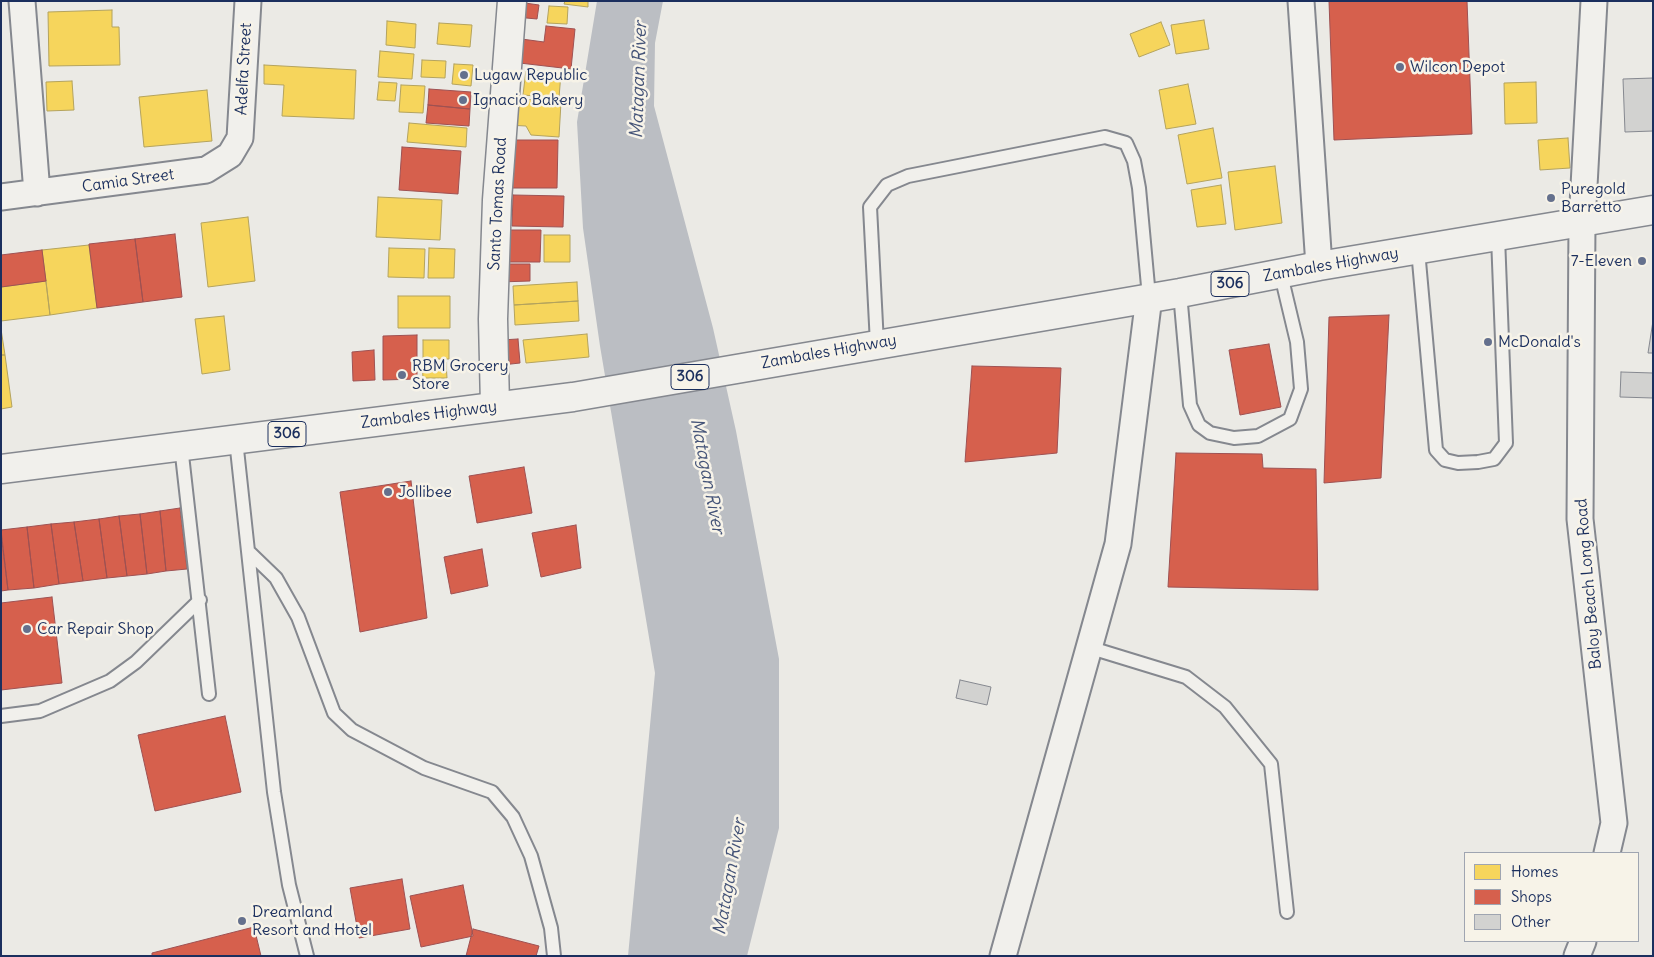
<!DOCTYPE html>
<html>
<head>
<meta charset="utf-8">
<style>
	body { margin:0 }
	#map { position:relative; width:1654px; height:957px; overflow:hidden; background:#ebeae5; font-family:Delius,sans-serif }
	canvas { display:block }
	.frame { position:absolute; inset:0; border:2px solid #1b2f5e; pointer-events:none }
	.legend { position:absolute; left:1464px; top:852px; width:175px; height:90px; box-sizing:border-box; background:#f7f3e8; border:1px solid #9fa5b1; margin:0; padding:6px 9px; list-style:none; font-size:15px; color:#1b2f5e }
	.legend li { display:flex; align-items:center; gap:10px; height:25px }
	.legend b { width:25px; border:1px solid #9fa5b1 }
</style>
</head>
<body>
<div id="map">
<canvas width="1654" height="957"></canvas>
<div class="frame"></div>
<ul class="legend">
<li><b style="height:14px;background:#f6d55c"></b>Homes</li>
<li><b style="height:14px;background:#d6604d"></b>Shops</li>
<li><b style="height:14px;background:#d2d2d0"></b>Other</li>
</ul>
</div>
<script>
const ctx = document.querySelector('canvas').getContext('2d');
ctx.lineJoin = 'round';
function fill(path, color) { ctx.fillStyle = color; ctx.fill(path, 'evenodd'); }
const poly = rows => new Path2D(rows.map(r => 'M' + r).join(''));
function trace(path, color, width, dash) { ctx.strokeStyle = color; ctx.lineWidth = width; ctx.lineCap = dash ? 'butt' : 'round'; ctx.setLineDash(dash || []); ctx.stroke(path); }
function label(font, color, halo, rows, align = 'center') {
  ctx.font = font + ' Delius,sans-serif'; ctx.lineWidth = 5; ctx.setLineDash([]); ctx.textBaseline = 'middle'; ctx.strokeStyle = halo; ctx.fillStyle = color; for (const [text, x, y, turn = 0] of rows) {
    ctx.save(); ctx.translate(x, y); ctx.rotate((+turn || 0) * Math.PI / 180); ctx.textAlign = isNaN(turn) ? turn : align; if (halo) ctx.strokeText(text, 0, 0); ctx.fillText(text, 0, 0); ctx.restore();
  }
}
fill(poly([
	[597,1,663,1,655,43,654,106,713,328,736,431,779,659,779,828,747,956,628,956,655,673,600,346,583,228,577,122]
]), '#bbbec3');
const homes = poly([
	[565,1,588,1,588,7,564,4,565,1],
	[549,6,568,7,567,24,547,23,549,6],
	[112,10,112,27,119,27,120,65,49,66,48,12,112,10],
	[1204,20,1209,49,1176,54,1171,25,1204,20],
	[387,21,416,24,415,48,386,45,387,21],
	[1161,22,1170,45,1139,57,1130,34,1161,22],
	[439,23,472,25,470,47,437,44,439,23],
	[380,51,414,54,412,79,378,77,380,51],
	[422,60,446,61,445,78,421,77,422,60],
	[454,64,473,65,471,86,452,84,454,64],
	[264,65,356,70,354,119,282,116,284,85,264,84,264,65],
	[526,70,561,73,559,98,523,95,526,70],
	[72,81,74,110,47,111,46,82,72,81],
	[379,82,397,83,395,101,377,100,379,82],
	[1536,82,1537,123,1505,124,1504,83,1536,82],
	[1188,84,1196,124,1166,129,1159,90,1188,84],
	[401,85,425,86,423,113,399,112,401,85],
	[207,90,212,141,144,147,139,97,207,90],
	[509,98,561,102,559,137,531,135,526,126,507,125,509,98],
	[409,123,467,128,466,147,407,142,409,123],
	[1213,128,1222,178,1187,184,1178,135,1213,128],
	[1568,138,1570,168,1540,170,1538,140,1568,138],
	[1275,166,1282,223,1235,230,1228,172,1275,166],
	[1221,185,1226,224,1197,227,1191,190,1221,185],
	[378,197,442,200,440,240,376,237,378,197],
	[248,217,255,281,208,287,201,223,248,217],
	[544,235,570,235,570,262,544,262,544,235],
	[89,245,97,308,50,315,42,250,89,245],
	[389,248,425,249,424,278,388,277,389,248],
	[429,248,455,249,454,278,428,278,429,248],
	[46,281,50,315,1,321,1,287,46,281],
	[577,282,578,301,514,305,513,286,577,282],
	[398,296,450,296,450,328,398,328,398,296],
	[578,301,579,321,515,325,514,305,578,301],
	[224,316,230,370,202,374,195,319,224,316],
	[1,329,5,355,1,355,1,329],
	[587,334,589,357,526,363,523,340,587,334],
	[423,340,449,340,449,359,423,359,423,340],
	[1,355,5,355,12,407,1,409,1,355],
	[422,362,446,362,447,378,423,378,422,362]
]);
fill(homes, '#f6d55c');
trace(homes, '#b4a35d', 1);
const shops = poly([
	[1329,1,1467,1,1472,134,1334,140,1329,1],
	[518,2,539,5,537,19,516,17,518,2],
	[546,26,575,29,571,69,511,62,514,38,544,42,546,26],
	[429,89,471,92,470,109,428,105,429,89],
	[428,105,470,109,469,126,426,123,428,105],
	[514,140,558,140,557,188,504,188,505,164,514,164,514,140],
	[402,147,461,151,458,194,399,190,402,147],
	[513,195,564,196,563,227,512,226,513,195],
	[504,230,541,230,540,262,504,262,504,230],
	[175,234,182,297,143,302,135,239,175,234],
	[135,239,143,302,97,308,89,244,135,239],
	[42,250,46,281,1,287,1,255,42,250],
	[498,264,530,264,530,281,499,282,498,264],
	[1389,315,1381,478,1324,483,1329,317,1389,315],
	[417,335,417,379,383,380,383,336,417,335],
	[518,339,520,363,502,365,501,340,518,339],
	[1269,344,1281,407,1240,415,1229,350,1269,344],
	[374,350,375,380,353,381,352,352,374,350],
	[972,366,1061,368,1057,453,965,462,972,366],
	[1176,453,1262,454,1263,468,1316,469,1318,590,1168,587,1176,453],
	[524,467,532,513,477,523,469,476,524,467],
	[411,481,427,618,360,632,340,492,411,481],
	[180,508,187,569,166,571,160,511,180,508],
	[160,511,166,571,147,574,140,514,160,511],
	[140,514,147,574,127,576,119,516,140,514],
	[119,516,127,576,107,578,99,519,119,516],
	[99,519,107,578,83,581,74,522,99,519],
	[74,522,83,581,59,584,51,524,74,522],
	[51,524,59,584,34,588,27,527,51,524],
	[576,525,581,568,541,577,532,533,576,525],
	[27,527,34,588,8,590,1,530,27,527],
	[1,534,8,590,1,591,1,534],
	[482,549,488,586,451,594,444,557,482,549],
	[52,597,62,683,1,690,1,603,52,597],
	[225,716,241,792,155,811,138,735,225,716],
	[402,879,410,929,359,938,350,888,402,879],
	[463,885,473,936,421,947,410,896,463,885],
	[254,927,261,956,152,956,152,953,254,927],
	[473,929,539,946,536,956,466,956,473,929]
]);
fill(shops, '#d6604d');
trace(shops, '#9e5152', 1);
const building = poly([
	[1653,78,1653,131,1625,132,1623,79,1653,78],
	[1653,321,1653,353,1648,353,1653,321],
	[1621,372,1653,373,1653,398,1620,397,1621,372],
	[960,680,991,687,987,705,956,698,960,680]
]);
fill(building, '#d2d2d0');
trace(building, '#85888f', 1);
const service = poly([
	[1418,250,1436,450,1445,460,1458,463,1478,462,1494,459,1506,443,1498,237],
	[1180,293,1190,405,1199,425,1210,433,1234,438,1258,436,1290,419,1301,389,1297,342,1281,275],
	[877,344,870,207,887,185,908,176,1105,137,1126,143,1134,161,1139,188,1149,297],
	[236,440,274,792,289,885,307,956],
	[181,446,209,694],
	[248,551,276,578,298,617,334,713,352,730,424,768,492,792,513,817,531,856,551,928,554,956],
	[1088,647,1186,677,1225,707,1271,764,1287,912],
	[1,716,40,711,110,681,136,662,200,600]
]);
const minor = poly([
	[22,1,37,193],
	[1301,1,1319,266],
	[1594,1,1582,223,1580,519,1614,823,1607,853],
	[1,197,206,170,230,155,240,138,248,1],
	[1003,956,1118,544,1149,297],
	[1577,956,1583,941]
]);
const tertiary = poly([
	[495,406,493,319,497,200,512,1]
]);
const primary = poly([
	[1,469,573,397,1180,293,1319,266,1653,210]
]);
trace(service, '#85888f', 16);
trace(minor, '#85888f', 29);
trace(tertiary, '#85888f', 31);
trace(primary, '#85888f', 31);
trace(service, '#f1f0ec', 12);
trace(minor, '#f1f0ec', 25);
trace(tertiary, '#f1f0ec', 28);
trace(primary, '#f1f0ec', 28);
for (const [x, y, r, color] of [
	[1400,67,5,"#64708d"],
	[464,75,5,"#64708d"],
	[463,100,5,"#64708d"],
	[1551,198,5,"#64708d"],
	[1642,261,5,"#64708d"],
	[1488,342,5,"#64708d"],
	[402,375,5,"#64708d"],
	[388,492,5,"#64708d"],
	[27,629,5,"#64708d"],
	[242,921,5,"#64708d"]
]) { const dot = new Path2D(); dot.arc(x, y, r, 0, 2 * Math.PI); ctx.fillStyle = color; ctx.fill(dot); trace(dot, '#f7f3e8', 2); }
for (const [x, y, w] of [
	[1230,284,38],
	[690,377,38],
	[287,434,38]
]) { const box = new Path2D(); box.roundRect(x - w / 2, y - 12.5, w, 25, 4); ctx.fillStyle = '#f7f3e8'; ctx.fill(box); trace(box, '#1b2f5e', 1); }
label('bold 15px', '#1b2f5e', null, [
	["306",1230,284],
	["306",690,377],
	["306",287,434]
]);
label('16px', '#1b2f5e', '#f7f3e8', [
	["Wilcon Depot",1410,67],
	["Lugaw Republic",474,75],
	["Ignacio Bakery",473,100],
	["Puregold",1561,189],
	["Barretto",1561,207],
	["7-Eleven",1632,261,"right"],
	["McDonald's",1498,342],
	["RBM Grocery",412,366],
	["Store",412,384],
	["Jollibee",398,492],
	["Car Repair Shop",37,629],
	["Dreamland",252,912],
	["Resort and Hotel",252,930]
], 'left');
label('16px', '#1b2f5e', '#f7f3e8', [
	["Adelfa Street",244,69,-87],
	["Camia Street",128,181,-8],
	["Santo Tomas Road",498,204,-87],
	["Zambales Highway",1331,265,-10],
	["Zambales Highway",829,352,-10],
	["Zambales Highway",429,415,-7],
	["Baloy Beach Long Road",1589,584,-95]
]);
label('italic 18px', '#455478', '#f7f3e8', [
	["Matagan River",639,80,-88],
	["Matagan River",707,476,79],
	["Matagan River",730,877,-80]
]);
</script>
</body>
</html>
